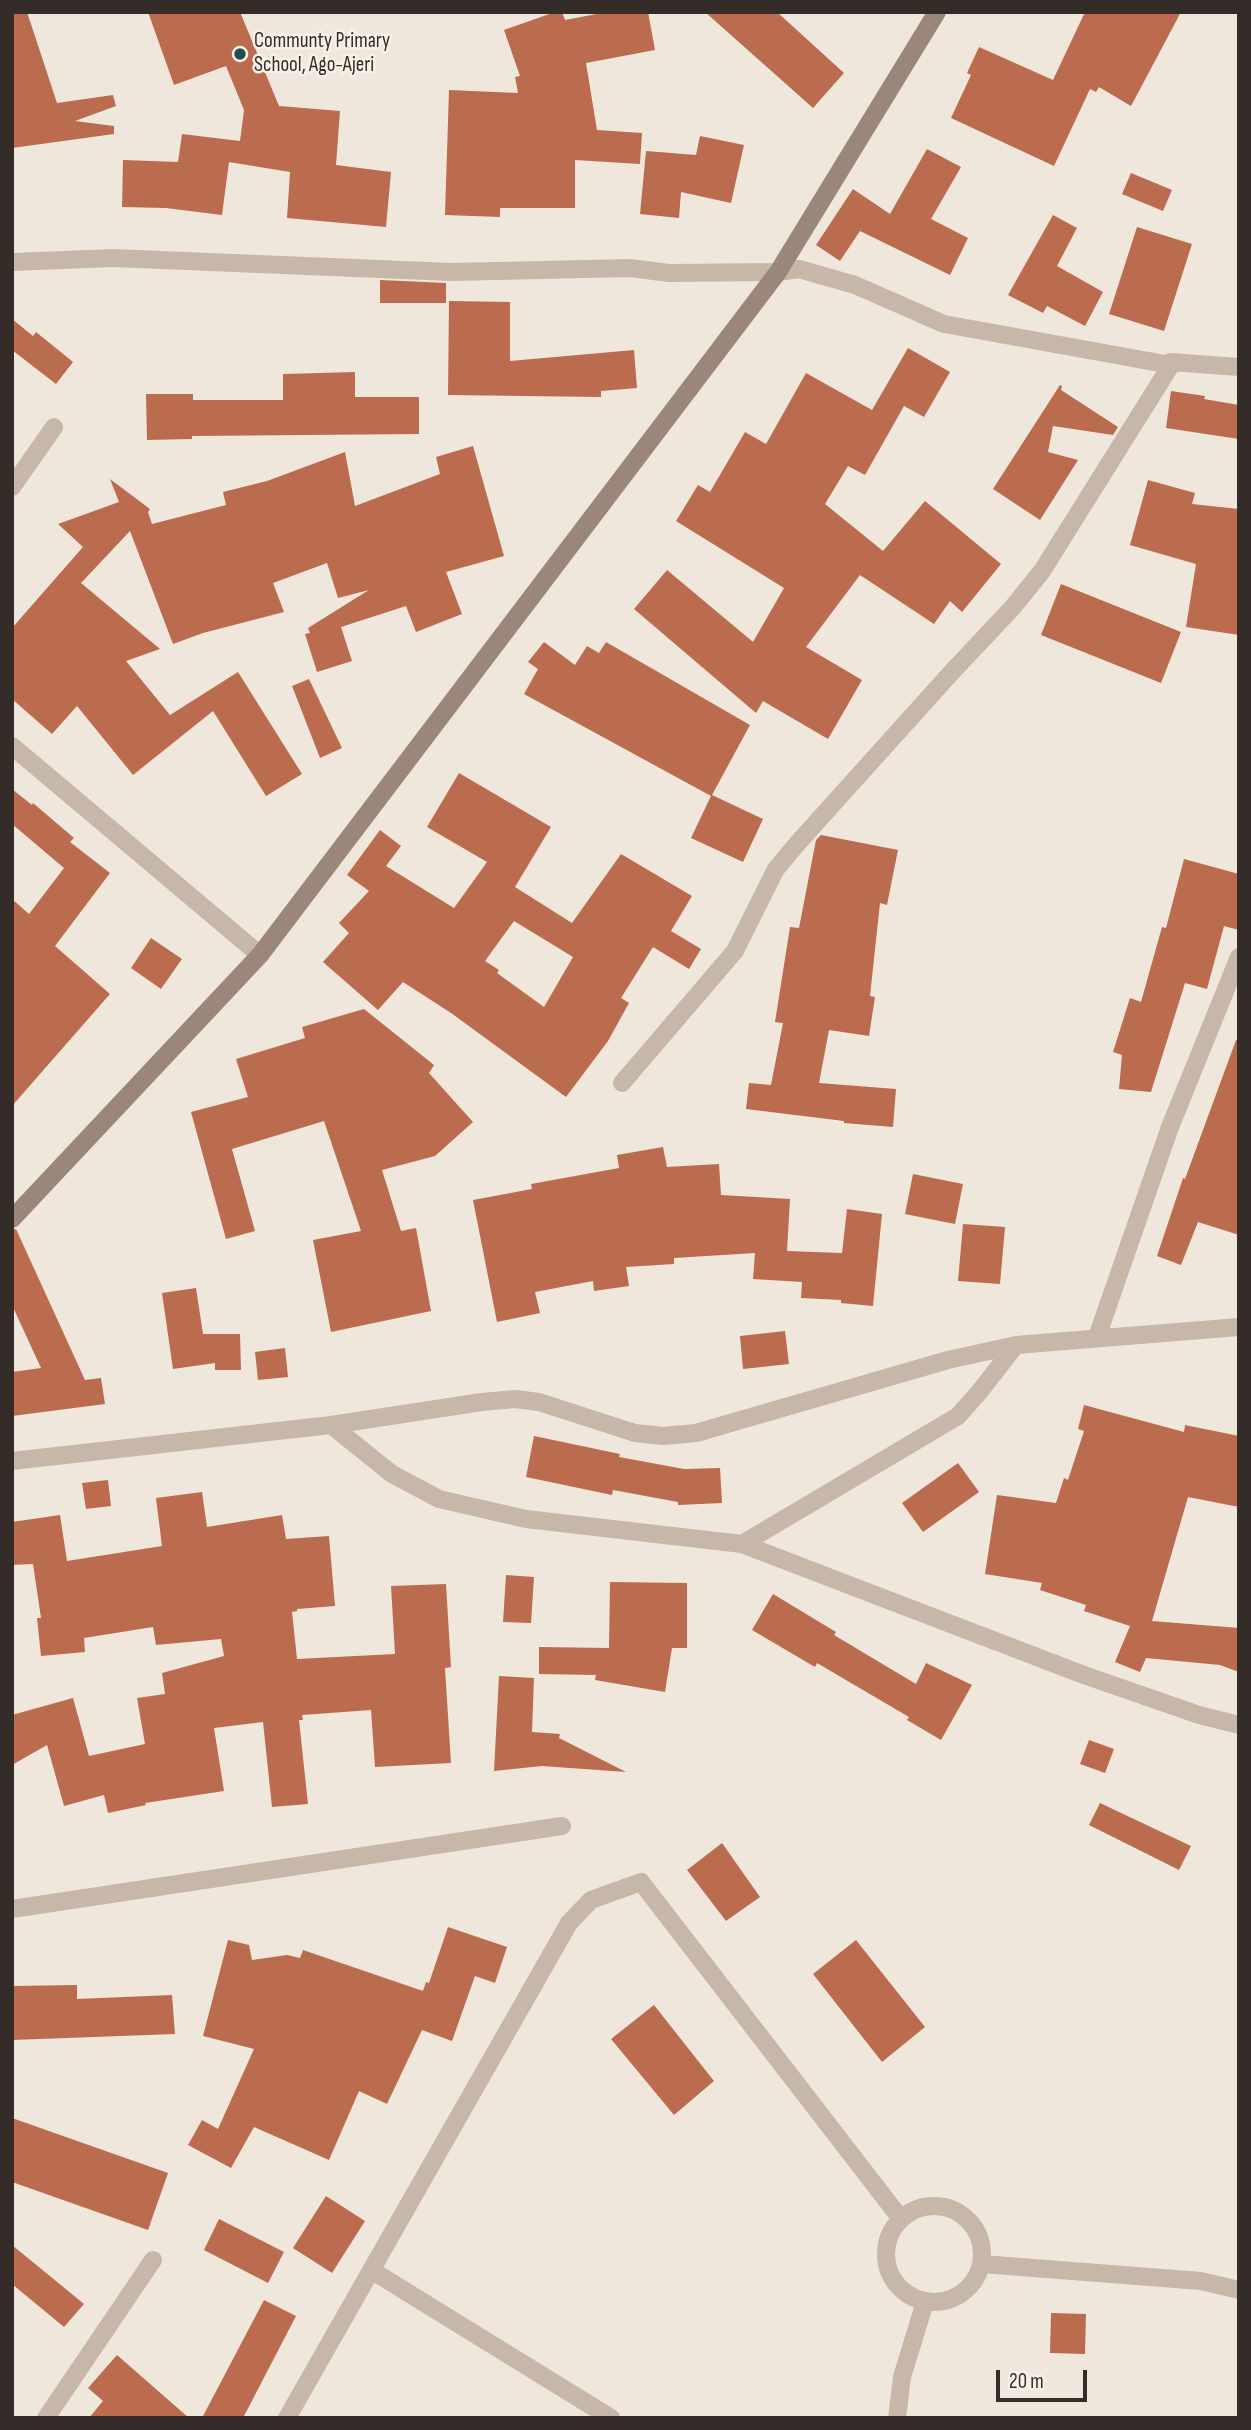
<!DOCTYPE html>
<html>
<head>
<meta charset="utf-8">
<style>
	body { margin:0 }
	#map { position:relative; width:1251px; height:2430px; overflow:hidden; background:#f0e7dc; font-family:"Sofia Sans Condensed",sans-serif }
	canvas { display:block }
	.frame { position:absolute; inset:0; border:14px solid #342c28; pointer-events:none }
	.scale { position:absolute; left:996px; top:2370px; width:91px; height:32px; box-sizing:border-box; border:4px solid #342c28; border-top:0; padding-left:9px; font-size:21px; line-height:24px; white-space:nowrap; color:#342c28; -webkit-text-stroke:5px #f8f1e8; paint-order:stroke }
</style>
</head>
<body>
<div id="map">
<canvas width="1251" height="2430"></canvas>
<div class="frame"></div>
<div class="scale">20 m</div>
</div>
<script>
const ctx = document.querySelector('canvas').getContext('2d');
ctx.lineJoin = 'round';
function fill(path, color) { ctx.fillStyle = color; ctx.fill(path, 'evenodd'); }
const poly = rows => new Path2D(rows.map(r => 'M' + r).join(''));
function trace(path, color, width, dash) { ctx.strokeStyle = color; ctx.lineWidth = width; ctx.lineCap = dash ? 'butt' : 'round'; ctx.setLineDash(dash || []); ctx.stroke(path); }
function label(font, color, halo, rows, align = 'center') {
  ctx.font = font + ' "Sofia Sans Condensed",sans-serif'; ctx.lineWidth = 5; ctx.setLineDash([]); ctx.textBaseline = 'middle'; ctx.strokeStyle = halo; ctx.fillStyle = color; for (const [text, x, y, turn = 0] of rows) {
    ctx.save(); ctx.translate(x, y); ctx.rotate((+turn || 0) * Math.PI / 180); ctx.textAlign = isNaN(turn) ? turn : align; if (halo) ctx.strokeText(text, 0, 0); ctx.fillText(text, 0, 0); ctx.restore();
  }
}
fill(poly([
	[12,12,27,12,57,103,113,95,116,106,75,121,114,126,114,134,12,148],
	[148,12,240,12,279,106,340,111,336,165,391,172,386,227,287,218,290,172,229,162,222,215,166,208,122,207,123,160,178,162,182,134,240,141,244,110,226,66,174,85],
	[555,12,562,12,565,20,607,12,648,12,655,50,586,63,597,130,642,133,640,164,575,160,575,208,500,208,500,217,445,215,449,90,518,93,515,77,520,76,504,30],
	[705,12,777,12,844,73,813,108],
	[1085,12,1181,12,1131,106,1099,87,1096,92,1090,89,1054,166,951,118,971,75,967,73,979,47,1053,80],
	[700,136,744,145,731,203,681,192,679,218,640,214,646,151,696,155],
	[927,149,961,167,931,219,968,238,950,275,860,231,840,261,816,245,853,189,890,214],
	[1131,173,1172,190,1163,211,1122,194],
	[1053,215,1077,228,1057,266,1103,292,1085,326,1047,306,1043,313,1008,295],
	[1137,227,1192,244,1164,331,1109,314],
	[380,280,446,283,446,303,380,303],
	[449,301,510,302,510,361,634,350,637,388,601,391,601,397,448,395],
	[12,319,33,336,36,332,73,362,56,384,12,350],
	[908,348,950,372,924,417,904,406,865,475,848,466,825,504,883,551,925,501,1001,564,962,612,950,601,934,624,860,575,806,647,862,680,828,739,763,701,756,713,634,609,667,570,753,642,784,588,676,521,698,485,710,492,745,432,766,444,806,373,872,410],
	[355,372,355,397,419,397,419,434,192,436,192,439,147,440,146,394,193,394,193,400,283,400,283,374],
	[1060,385,1062,386,1061,390,1118,427,1113,435,1053,426,1048,452,1078,460,1040,520,993,489],
	[1171,391,1205,396,1204,399,1239,405,1239,439,1166,428],
	[473,446,504,556,446,572,462,614,416,632,406,606,341,627,352,661,317,672,305,634,310,633,308,628,369,590,338,598,327,563,273,583,284,612,203,633,173,644,130,531,81,583,160,649,126,661,170,715,238,672,302,774,266,796,213,711,133,775,77,706,52,734,12,699,12,628,83,547,58,524,119,502,110,479,150,509,148,512,152,524,226,505,223,492,267,481,345,452,355,506,440,474,436,457],
	[1148,480,1195,493,1192,504,1239,509,1239,635,1186,627,1196,564,1130,545],
	[1061,584,1181,632,1161,683,1041,635],
	[544,642,575,665,587,646,599,653,606,642,750,725,712,795,763,819,743,862,691,838,711,796,524,694,538,669,528,662],
	[309,679,342,748,320,758,292,686],
	[459,773,551,827,515,887,572,923,621,854,692,896,671,931,701,949,689,969,653,947,621,998,629,1003,608,1041,566,1097,451,1013,403,982,378,1010,323,962,349,933,339,923,369,891,347,875,380,830,401,846,386,866,454,908,487,862,427,827],
	[514,921,573,957,544,1007,497,973,499,970,485,961],
	[12,789,32,805,33,803,74,838,70,842,110,873,55,946,110,994,12,1106,12,899,29,914,64,868,12,824],
	[821,835,898,850,887,905,880,903,870,996,875,997,869,1036,829,1030,819,1083,896,1089,893,1127,844,1123,844,1121,746,1109,749,1083,771,1085,783,1023,775,1022,790,927,799,928,816,840],
	[1184,859,1239,874,1239,930,1224,926,1207,989,1185,983,1151,1092,1119,1089,1122,1055,1113,1052,1130,998,1141,1002,1162,927,1166,928],
	[151,938,182,959,161,989,131,968],
	[364,1009,434,1065,429,1073,473,1122,435,1156,382,1170,401,1231,416,1228,431,1311,331,1332,313,1240,361,1231,324,1121,232,1149,255,1231,226,1239,191,1112,248,1097,236,1059,305,1038,302,1027],
	[1236,1040,1239,1041,1239,1235,1198,1222,1181,1265,1157,1256,1183,1178,1185,1179],
	[663,1147,667,1167,719,1164,721,1195,790,1199,787,1251,842,1253,847,1209,882,1214,873,1306,841,1303,841,1300,801,1298,802,1282,753,1279,755,1253,674,1258,674,1264,626,1267,629,1286,594,1291,593,1281,535,1292,540,1313,497,1322,473,1200,532,1189,531,1184,619,1168,617,1155],
	[913,1174,963,1184,955,1224,905,1214],
	[963,1224,1005,1227,1000,1284,958,1281],
	[16,1229,85,1380,101,1378,105,1404,12,1416,12,1372,41,1368,12,1305,12,1230],
	[196,1288,203,1334,240,1334,241,1370,215,1370,215,1363,173,1369,162,1293],
	[785,1331,789,1364,743,1369,740,1336],
	[285,1348,288,1377,258,1380,255,1352],
	[1084,1405,1184,1432,1185,1425,1239,1436,1239,1507,1188,1497,1152,1621,1239,1628,1239,1672,1220,1665,1146,1658,1140,1672,1115,1662,1130,1626,1084,1611,1086,1605,1040,1590,1042,1583,985,1574,997,1495,1056,1503,1064,1478,1068,1480,1084,1431,1078,1429],
	[534,1436,620,1454,619,1457,684,1469,720,1468,722,1503,678,1505,678,1502,613,1490,612,1495,526,1477],
	[958,1463,979,1492,923,1532,902,1503],
	[108,1480,111,1506,86,1509,82,1483],
	[202,1492,207,1527,282,1515,286,1539,329,1536,335,1606,297,1609,297,1611,292,1612,297,1659,395,1654,391,1586,446,1584,451,1667,445,1668,451,1763,375,1767,371,1710,302,1715,303,1720,299,1720,308,1804,272,1807,263,1722,214,1728,224,1791,145,1803,146,1805,108,1813,104,1795,64,1806,47,1745,12,1765,12,1715,73,1698,89,1756,145,1744,137,1698,165,1694,162,1673,224,1656,221,1639,156,1645,153,1627,84,1638,85,1652,41,1656,37,1618,41,1618,33,1564,12,1565,12,1522,60,1515,67,1561,162,1546,156,1498],
	[506,1575,534,1577,531,1623,503,1622],
	[610,1582,687,1583,687,1648,672,1648,665,1692,595,1680,596,1675,539,1674,539,1647,609,1648],
	[773,1594,836,1632,834,1635,916,1684,926,1663,972,1685,941,1740,907,1720,909,1717,817,1663,815,1667,752,1630],
	[499,1676,534,1678,532,1732,560,1734,559,1738,626,1772,542,1766,494,1771],
	[1089,1740,1114,1749,1105,1773,1080,1764],
	[1100,1803,1191,1846,1179,1870,1089,1825],
	[722,1843,760,1897,726,1921,687,1870],
	[448,1927,507,1947,495,1983,475,1976,452,2041,422,2030,387,2104,359,2091,329,2160,254,2127,231,2168,188,2145,202,2120,218,2129,254,2049,203,2036,228,1940,249,1945,252,1960,287,1955,300,1958,303,1950,423,1991,426,1982,429,1983],
	[856,1940,925,2027,882,2062,813,1974],
	[77,1985,77,1999,172,1995,175,2034,12,2040,12,1986],
	[654,2005,714,2081,674,2115,611,2039],
	[12,2118,168,2173,148,2230,12,2182],
	[326,2196,365,2221,332,2273,293,2248],
	[219,2219,284,2252,268,2283,204,2250],
	[12,2245,84,2304,64,2327,12,2284],
	[264,2300,296,2316,243,2418,202,2418],
	[1051,2313,1086,2314,1085,2354,1050,2353],
	[117,2355,189,2418,89,2418,103,2401,88,2388]
]), '#bb6b4e');
trace(poly([
	[12,262,113,258,452,272,630,268,669,273,778,272,799,269,855,285,944,324,1171,365,1170,362,1239,367],
	[12,487,54,427],
	[12,746,260,955],
	[622,1083,735,951,776,869,796,845,950,674,1013,607,1042,571,1171,365],
	[1097,1337,1170,1127,1239,957],
	[331,1425,482,1402,515,1399,539,1402,635,1433,663,1436,696,1433,948,1360,1016,1345,1239,1327],
	[12,1461,331,1425,392,1474,439,1499,526,1519,742,1544,958,1416,980,1391,1016,1345],
	[742,1544,1084,1675,1199,1715,1239,1725],
	[12,1909,562,1826],
	'886 2254a48 48 0 1 1 96 0a48 48 0 1 1-96 0Z',
	[982,2264,1201,2281,1239,2290],
	[371,2270,611,2418],
	[46,2418,153,2260],
	[287,2418,569,1923,591,1900,641,1882,901,2219],
	[897,2418,902,2377,925,2302]
]), '#c7b7a9', 18);
trace(poly([
	[12,1219,260,955,778,272,937,12]
]), '#9a877a', 18);
for (const [x, y, r, color] of [
	[240,54,7,"#214e52"]
]) { const dot = new Path2D(); dot.arc(x, y, r, 0, 2 * Math.PI); ctx.fillStyle = color; ctx.fill(dot); trace(dot, '#f8f1e8', 2.5); }
label('21px', '#342c28', '#f8f1e8', [
	["Communty Primary",254,42],
	["School, Ago-Ajeri",254,66]
], 'left');
</script>
</body>
</html>
